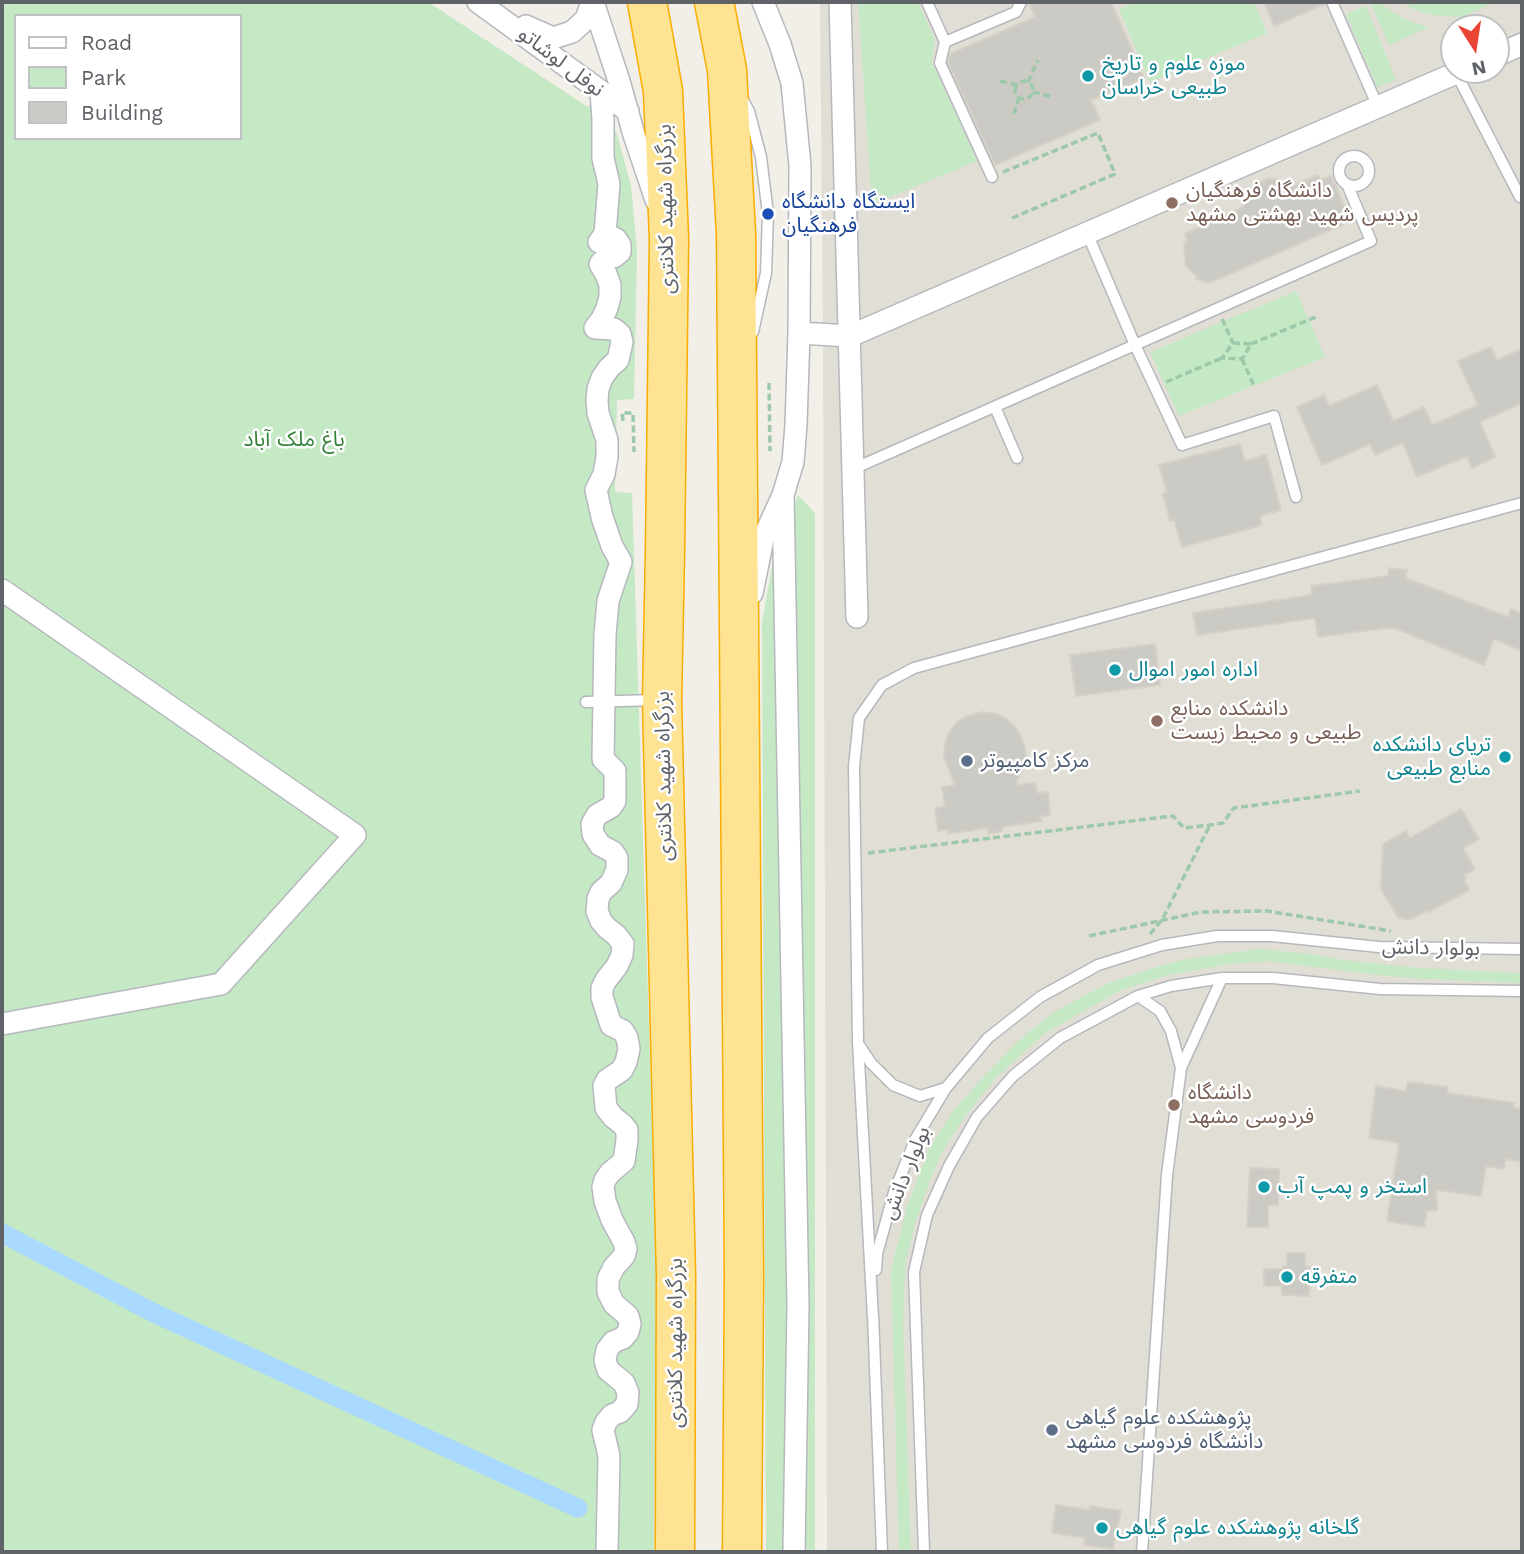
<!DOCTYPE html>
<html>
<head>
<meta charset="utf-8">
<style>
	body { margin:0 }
	#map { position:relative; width:1524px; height:1554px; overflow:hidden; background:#f1efe8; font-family:"Work Sans",sans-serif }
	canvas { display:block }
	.frame { position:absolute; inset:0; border:4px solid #5f6368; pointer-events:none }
	.legend { position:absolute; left:14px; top:14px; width:228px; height:126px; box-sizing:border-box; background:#fff; border:2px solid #bfc1c3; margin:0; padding:9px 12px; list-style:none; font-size:21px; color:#5f6368 }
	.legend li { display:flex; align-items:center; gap:14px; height:35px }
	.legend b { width:35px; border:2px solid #bfc1c3 }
	.north { position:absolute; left:1440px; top:14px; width:70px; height:70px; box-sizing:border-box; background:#fff; border:2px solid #bfc1c3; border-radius:50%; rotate:168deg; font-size:19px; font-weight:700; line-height:28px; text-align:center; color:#5f6368 }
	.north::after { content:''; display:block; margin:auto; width:24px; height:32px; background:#ea4434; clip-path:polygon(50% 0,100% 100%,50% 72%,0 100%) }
</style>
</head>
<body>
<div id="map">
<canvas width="1524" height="1554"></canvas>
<div class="frame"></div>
<ul class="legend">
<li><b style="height:9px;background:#fff"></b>Road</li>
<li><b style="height:19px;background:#c5e8c5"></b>Park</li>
<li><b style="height:19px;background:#cccac5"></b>Building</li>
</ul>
<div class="north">N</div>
</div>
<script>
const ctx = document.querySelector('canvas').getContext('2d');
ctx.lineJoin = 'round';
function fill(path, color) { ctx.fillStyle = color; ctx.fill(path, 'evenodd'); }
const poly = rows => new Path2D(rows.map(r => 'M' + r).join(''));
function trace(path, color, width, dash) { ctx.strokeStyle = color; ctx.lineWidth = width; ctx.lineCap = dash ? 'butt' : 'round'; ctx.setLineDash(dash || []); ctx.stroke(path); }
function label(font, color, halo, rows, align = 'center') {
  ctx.font = font + ' "Work Sans","Noto Sans Arabic",sans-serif'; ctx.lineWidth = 5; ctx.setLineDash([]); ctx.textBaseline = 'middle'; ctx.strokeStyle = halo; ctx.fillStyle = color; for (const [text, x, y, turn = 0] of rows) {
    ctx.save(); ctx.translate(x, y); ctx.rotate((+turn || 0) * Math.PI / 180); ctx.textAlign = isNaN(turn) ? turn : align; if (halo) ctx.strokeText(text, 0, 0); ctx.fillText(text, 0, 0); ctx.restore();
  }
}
fill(poly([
	[820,2,1522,2,1522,1552,827,1552,823,335],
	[1454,28,1496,28,1496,70,1454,70]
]), '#e1ded6');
fill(poly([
	[2,2,428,2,588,107,598,100,617,134,631,186,637,250,634,399,617,400,615,492,632,493,657,1280,654,1552,2,1552],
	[16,16,240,16,240,138,16,138],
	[858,2,918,2,935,40,932,62,977,161,872,204],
	[1136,2,1254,2,1267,33,1150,82,1119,9],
	[1370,2,1379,2,1395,14,1412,22,1429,27,1389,45],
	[1400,2,1496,2,1462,17,1440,16,1420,12],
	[1366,6,1396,80,1377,87,1346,14],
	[1296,291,1325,357,1179,416,1150,352],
	[798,495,815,513,815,1552,766,1552,762,622,774,556],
	[1260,949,1310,954,1343,960,1418,968,1522,973,1522,983,1422,979,1359,973,1271,961,1231,964,1169,975,1119,991,1045,1033,1023,1053,995,1079,966,1115,945,1147,932,1175,915,1224,906,1260,904,1290,903,1324,911,1552,899,1552,891,1272,894,1257,907,1207,928,1151,953,1111,977,1084,1014,1045,1036,1026,1058,1010,1108,983,1157,967,1186,959]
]), '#c5e8c5');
trace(poly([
	[2,1233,152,1312,578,1508]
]), '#a9d9ff', 19);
const building = poly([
	[1029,2,1111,2,1144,78,1091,100,1100,120,995,165,948,62,950,54,1035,17,1029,2],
	[1264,2,1324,2,1324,4,1274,26,1264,2],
	[1318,175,1320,180,1331,176,1351,221,1209,283,1196,279,1197,276,1186,266,1184,245,1187,239,1185,234,1243,207,1254,186,1269,178,1280,180,1289,187,1318,175],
	[1491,347,1497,360,1522,349,1522,403,1480,422,1495,457,1472,468,1467,456,1417,477,1403,443,1375,455,1370,444,1322,465,1297,407,1324,395,1329,406,1377,385,1393,421,1424,407,1432,425,1478,405,1458,361,1491,347],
	[1240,444,1245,461,1266,455,1281,510,1260,516,1262,525,1182,547,1174,520,1170,521,1163,494,1167,492,1159,465,1240,444],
	[1389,568,1407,570,1405,578,1508,617,1511,609,1522,614,1522,651,1494,639,1484,665,1397,629,1386,628,1318,637,1315,618,1197,635,1193,613,1312,595,1311,586,1388,576,1389,568],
	[1155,644,1160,685,1076,696,1070,655,1155,644],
	[983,712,997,714,1005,718,1013,725,1019,733,1025,747,1026,761,1015,785,1035,783,1037,793,1048,792,1050,815,1040,817,1041,821,1002,827,1002,831,988,834,987,828,948,834,948,829,938,831,935,808,945,807,942,787,955,785,944,757,945,744,948,734,956,723,967,716,983,712],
	[1461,809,1479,839,1463,848,1475,869,1464,875,1466,878,1464,880,1469,890,1429,912,1428,910,1409,920,1398,917,1381,889,1383,844,1406,831,1410,838,1461,809],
	[1408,1082,1448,1087,1447,1093,1514,1103,1513,1107,1522,1109,1522,1162,1505,1159,1504,1169,1486,1166,1481,1196,1436,1190,1437,1210,1427,1211,1424,1227,1387,1221,1399,1143,1369,1138,1376,1086,1406,1091,1408,1082],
	[1250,1168,1279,1169,1278,1205,1268,1205,1268,1227,1247,1227,1250,1168],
	[1287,1253,1305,1253,1305,1266,1310,1267,1309,1296,1282,1295,1282,1286,1264,1286,1264,1269,1283,1269,1283,1266,1287,1266,1287,1253],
	[1056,1505,1090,1510,1090,1506,1121,1511,1113,1549,1084,1545,1085,1538,1052,1533,1056,1505]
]);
fill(building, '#cccac5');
trace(building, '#d6d1c6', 2);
const lane = poly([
	[927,2,945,42,1016,12,1021,2],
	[1332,2,1378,107],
	[945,42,940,63,992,177],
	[1456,73,1520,197,1522,196],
	[742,98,749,111,761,157,768,214,766,273,753,332],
	'1339 171a15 15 0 1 1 30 0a15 15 0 1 1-30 0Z',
	[1087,233,1135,345,1182,445,1274,416,1296,497],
	[995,407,1017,458],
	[853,469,1371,241,1347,184],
	[586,702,655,700],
	[1138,996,1160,1011,1171,1031,1181,1068],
	[859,1045,871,1063,893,1085,920,1096,946,1088],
	[876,1270,877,1254,894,1192,916,1138,946,1088,988,1038,1040,997,1098,965,1162,945,1217,936,1272,936,1379,947,1522,949],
	[873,1314,882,1552],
	[873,1318,858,1042,854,767,859,718,882,685,914,668,1522,503],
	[924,1552,914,1272,927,1215,949,1166,977,1117,1013,1076,1060,1038,1138,996,1171,986,1222,978,1273,978,1380,989,1522,991],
	[1142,1552,1167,1175,1181,1068,1222,978]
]);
const street = poly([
	[478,2,628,111],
	[593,2,619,81,634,135,656,200],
	[840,2,857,617],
	[526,26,553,38,572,32,586,19,592,2],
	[1496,56,1522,44],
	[605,234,616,239,620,245,620,252,614,257,607,257,600,264,606,274,610,285,610,297,607,308,602,319,595,328,614,329,620,334,622,342,618,360,609,368,602,378,598,389,597,401,598,413,607,440,607,457,604,474,596,490,602,517,612,546,621,562,608,601,605,634,603,759,615,771,615,801,611,807,597,815,592,824,593,834,600,845,613,852,617,858,617,870,611,883,601,892,598,899,597,911,601,921,607,928,616,935,623,944,622,955,617,966,606,980,602,988,602,997,611,1025,623,1031,627,1038,629,1049,626,1062,622,1070,607,1080,604,1086,606,1108,613,1117,622,1124,627,1130,627,1140,624,1161,610,1173,605,1180,603,1187,605,1201,612,1220,624,1242,626,1249,624,1256,614,1267,608,1279,608,1292,614,1304,628,1316,630,1324,628,1332,623,1338,613,1342,607,1350,605,1360,608,1370,624,1383,628,1393,627,1404,620,1412,612,1415,606,1422,603,1430,609,1456,607,1552],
	[599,242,605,234,609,184,603,158,603,119,601,92],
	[799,333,850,336,1463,70],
	[783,495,798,1306,794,1552],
	[2,590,355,835,221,984,2,1024],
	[752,593,763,539,783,495,793,462,796,425,799,333,800,166,792,83,780,44,763,2]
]);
const highway = poly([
	[647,2,663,91,669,239,665,552,662,700,676,1276,675,1552],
	[714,2,727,70,736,233,744,1277,742,1552]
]);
trace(lane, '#b5b8bc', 13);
trace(street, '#b5b8bc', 24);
trace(highway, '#f8ad00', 41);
trace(poly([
	[1000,81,1017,85],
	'1015 90a9 9 0 1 1 18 0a9 9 0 1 1-18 0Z',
	[1028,82,1038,60],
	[1033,92,1053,97],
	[1014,114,1019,97],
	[1003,172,1098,133,1115,174,1010,219],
	[1222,319,1233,343],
	[1233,343,1251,344,1242,359,1222,358,1233,343],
	[1251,344,1316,317],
	[1242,359,1254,386],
	[1166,382,1222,358],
	[769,383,770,451],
	[623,421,622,413,633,413,634,452],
	[868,853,1173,816,1184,828,1210,825,1223,823,1234,808,1360,791],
	[1150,934,1162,920,1210,825],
	[1089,936,1201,912,1267,911,1391,931]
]), '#9dc9aa', 3.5, [7, 3.5]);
trace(lane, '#fff', 10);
trace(street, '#fff', 21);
trace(highway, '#fde392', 38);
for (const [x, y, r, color] of [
	[1088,76,7,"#0f9aa8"],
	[1172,203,7,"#8d6e63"],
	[768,214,7,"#1a4fb4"],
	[1115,670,7,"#0f9aa8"],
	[1157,721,7,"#8d6e63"],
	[1505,757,7,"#0f9aa8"],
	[967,761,7,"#5c6f8a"],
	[1174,1105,7,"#8d6e63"],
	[1264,1187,7,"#0f9aa8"],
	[1287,1277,7,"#0f9aa8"],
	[1052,1430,7,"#5c6f8a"],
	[1102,1528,7,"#0f9aa8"]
]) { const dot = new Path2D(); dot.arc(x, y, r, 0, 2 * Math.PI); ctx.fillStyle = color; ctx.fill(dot); trace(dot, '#fff', 2.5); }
label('21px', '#5f6368', '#fff', [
	["نوفل لوشاتو",561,62,37],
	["بزرگراه شهید کلانتری",666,209,-91],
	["بزرگراه شهید کلانتری",664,776,-91],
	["بولوار دانش",1431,948,1],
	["بولوار دانش",906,1173,-68],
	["بزرگراه شهید کلانتری",676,1343,-90]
]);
label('21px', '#0d838f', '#fff', [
	["موزه علوم و تاریخ",1102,64],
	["طبیعی خراسان",1102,88],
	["اداره امور اموال",1129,670],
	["تریای دانشکده",1491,745,"right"],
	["منابع طبیعی",1491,769,"right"],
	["استخر و پمپ آب",1278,1187],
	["متفرقه",1301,1277],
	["گلخانه پژوهشکده علوم گیاهی",1116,1528]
], 'left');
label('21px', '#785e54', '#fff', [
	["دانشگاه فرهنگیان",1186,191],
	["پردیس شهید بهشتی مشهد",1186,215],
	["دانشکده منابع",1171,709],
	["طبیعی و محیط زیست",1171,733],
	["دانشگاه",1188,1093],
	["فردوسی مشهد",1188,1117]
], 'left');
label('21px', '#164399', '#fff', [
	["ایستگاه دانشگاه",782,202],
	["فرهنگیان",782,226]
], 'left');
label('21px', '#348239', '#fff', [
	["باغ ملک آباد",294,440]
]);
label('21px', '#4e5e75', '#fff', [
	["مرکز کامپیوتر",981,761],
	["پژوهشکده علوم گیاهی",1066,1418],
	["دانشگاه فردوسی مشهد",1066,1442]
], 'left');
</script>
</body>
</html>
